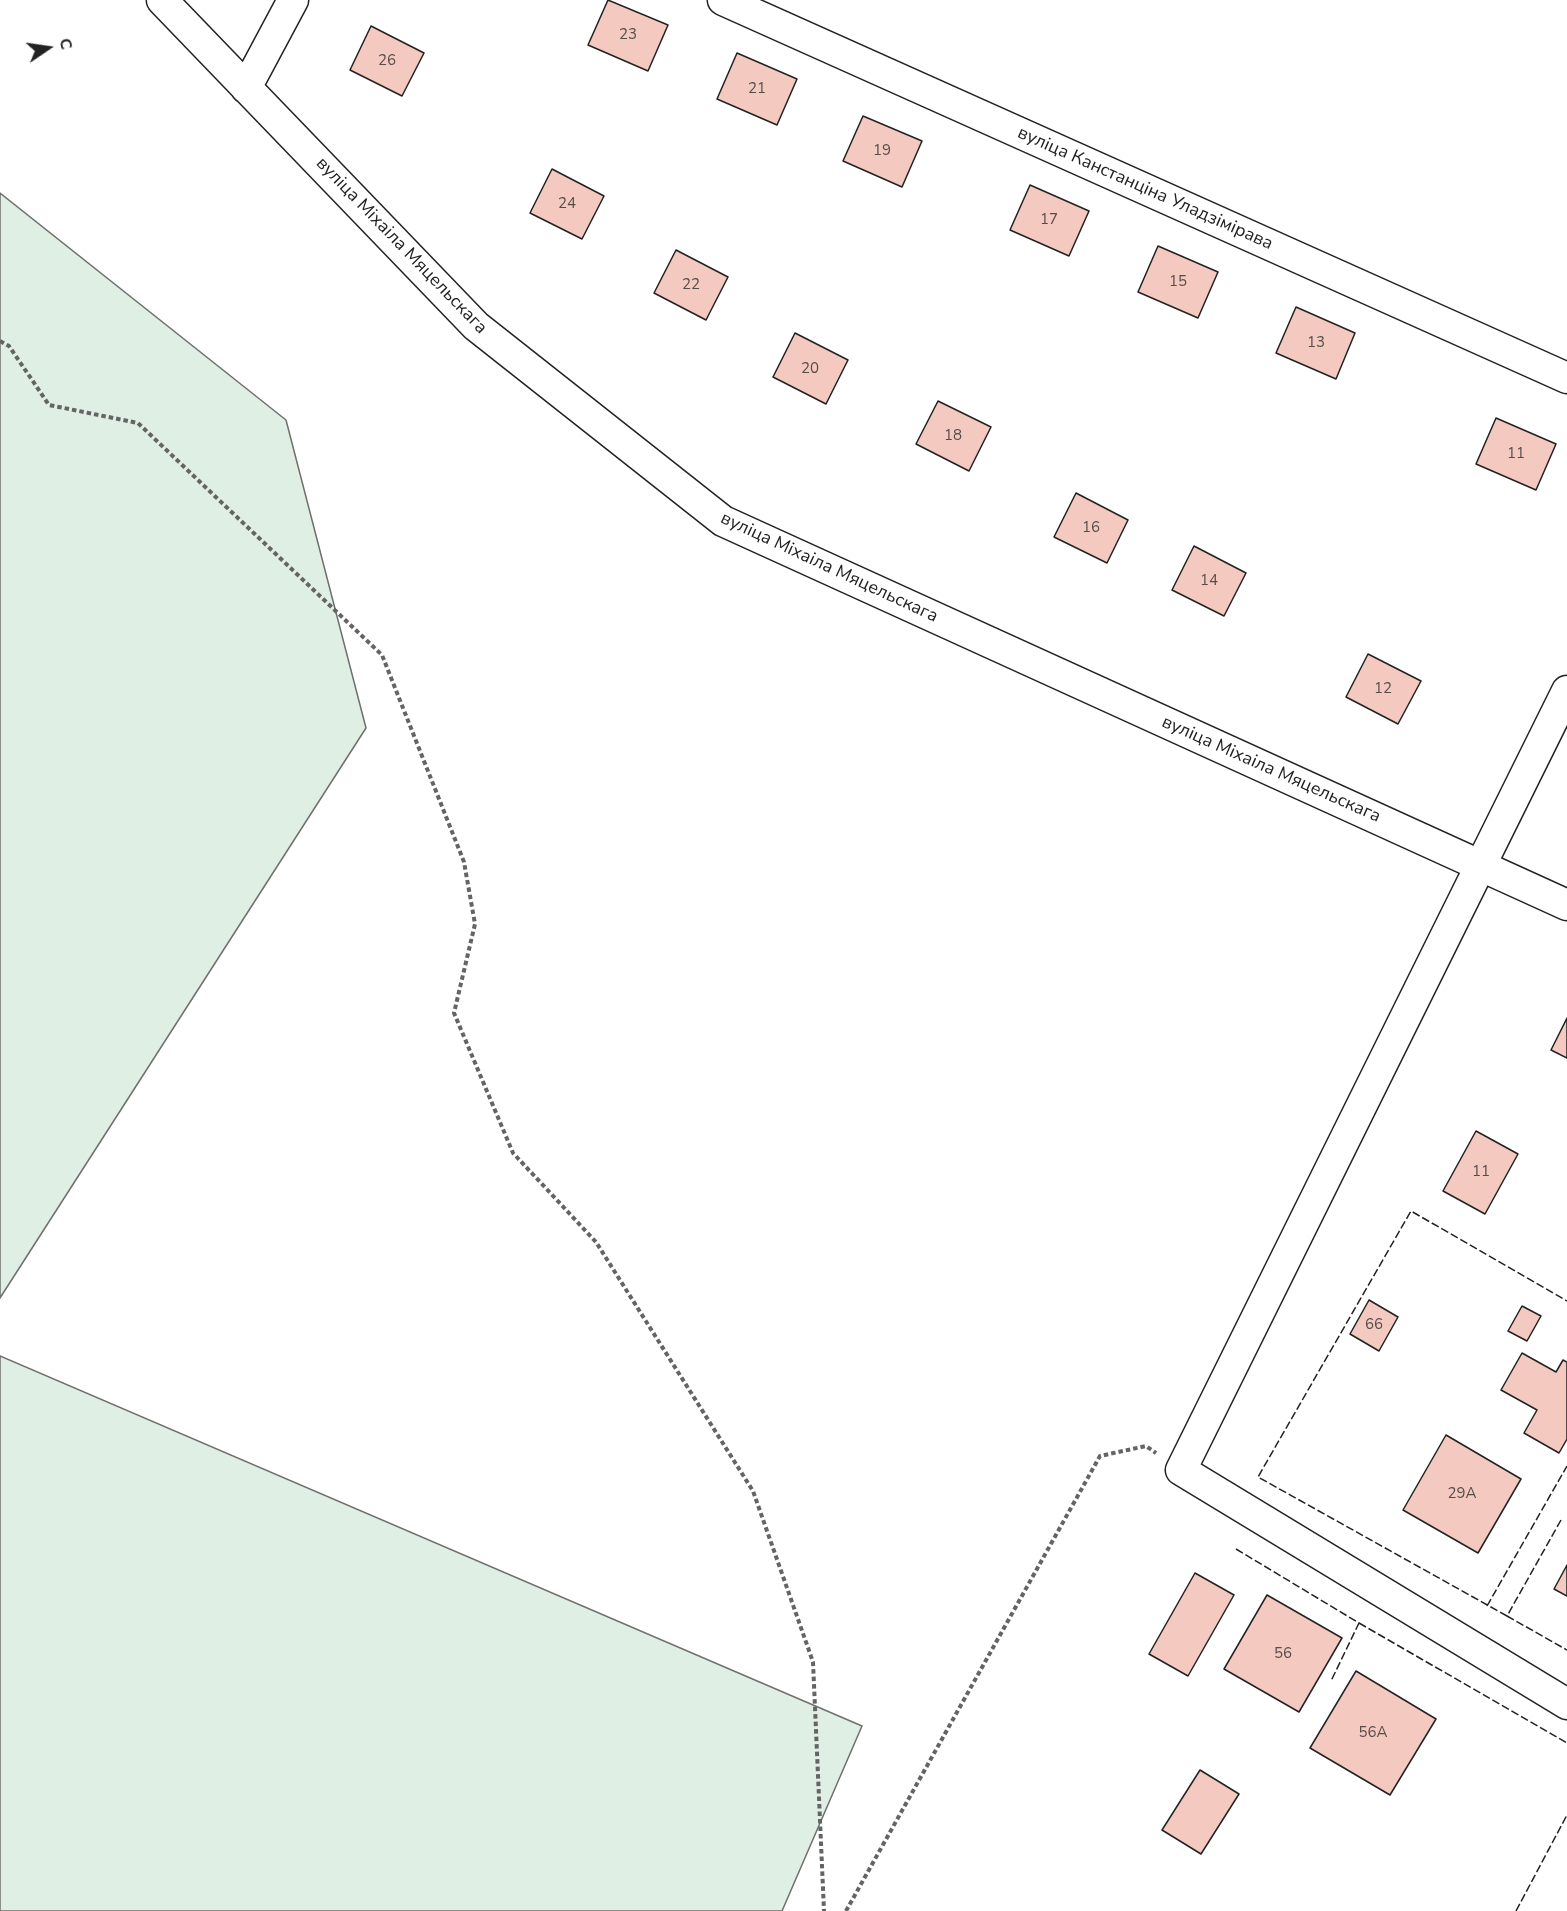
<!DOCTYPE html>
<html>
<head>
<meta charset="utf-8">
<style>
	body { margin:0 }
	#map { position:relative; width:1567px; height:1911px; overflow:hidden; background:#fff; font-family:"Nunito Sans",sans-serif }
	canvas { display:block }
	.north { position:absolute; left:18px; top:18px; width:60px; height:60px; -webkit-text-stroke:4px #fff; paint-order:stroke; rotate:77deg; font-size:16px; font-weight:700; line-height:24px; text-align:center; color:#222 }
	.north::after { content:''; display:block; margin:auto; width:21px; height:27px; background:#222; clip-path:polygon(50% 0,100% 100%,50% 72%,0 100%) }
</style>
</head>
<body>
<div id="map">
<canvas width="1567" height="1911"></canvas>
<div class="north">С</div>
</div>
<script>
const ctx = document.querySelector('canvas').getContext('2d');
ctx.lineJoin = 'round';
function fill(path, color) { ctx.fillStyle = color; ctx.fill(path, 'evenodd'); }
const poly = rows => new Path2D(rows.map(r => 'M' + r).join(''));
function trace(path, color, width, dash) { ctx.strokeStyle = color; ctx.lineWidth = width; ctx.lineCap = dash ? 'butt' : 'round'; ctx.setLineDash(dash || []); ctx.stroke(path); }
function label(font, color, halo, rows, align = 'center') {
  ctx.font = font + ' "Nunito Sans",sans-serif'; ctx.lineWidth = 4.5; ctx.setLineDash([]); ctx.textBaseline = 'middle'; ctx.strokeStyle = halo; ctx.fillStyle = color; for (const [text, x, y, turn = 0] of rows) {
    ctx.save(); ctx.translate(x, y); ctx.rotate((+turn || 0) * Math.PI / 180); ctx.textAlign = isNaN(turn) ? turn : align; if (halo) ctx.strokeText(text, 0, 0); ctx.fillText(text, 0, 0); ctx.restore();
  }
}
const green = poly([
	[0,193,286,420,366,728,0,1298,0,193],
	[0,1356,862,1726,782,1911,0,1911,0,1356]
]);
fill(green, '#e0efe3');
trace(green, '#6f6f6f', 1.5);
const building = poly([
	[608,0,668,25,648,71,588,45,608,0],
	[371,26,424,53,402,96,350,70,371,26],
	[737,53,797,79,777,125,717,99,737,53],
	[863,116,922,141,902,187,843,161,863,116],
	[552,169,604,196,582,239,530,213,552,169],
	[1030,185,1089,211,1069,256,1010,230,1030,185],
	[1158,246,1218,272,1198,318,1138,292,1158,246],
	[676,250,728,277,706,320,654,293,676,250],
	[1296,307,1355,333,1336,379,1276,353,1296,307],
	[795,333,848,360,826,404,773,377,795,333],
	[938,401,991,427,969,471,916,444,938,401],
	[1496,418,1556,444,1536,490,1476,464,1496,418],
	[1076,493,1128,520,1107,563,1054,537,1076,493],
	[1194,546,1246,573,1224,616,1172,590,1194,546],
	[1368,654,1421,681,1398,724,1346,697,1368,654],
	[1567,1018,1567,1058,1551,1050,1567,1018],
	[1476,1131,1518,1154,1485,1214,1443,1191,1476,1131],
	[1369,1300,1398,1317,1379,1351,1350,1334,1369,1300],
	[1522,1306,1541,1316,1527,1341,1508,1331,1522,1306],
	[1522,1353,1556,1372,1563,1360,1567,1362,1567,1439,1559,1453,1524,1433,1537,1410,1501,1390,1522,1353],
	[1446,1435,1521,1479,1478,1553,1403,1510,1446,1435],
	[1567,1565,1567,1596,1554,1589,1567,1565],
	[1195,1573,1234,1595,1188,1676,1149,1654,1195,1573],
	[1267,1595,1342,1638,1299,1712,1224,1669,1267,1595],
	[1356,1671,1436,1719,1390,1795,1310,1748,1356,1671],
	[1200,1770,1239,1794,1201,1854,1162,1830,1200,1770]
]);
fill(building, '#f3c9c0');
trace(building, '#222', 1.5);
const street = poly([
	[162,0,476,326,723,521,1567,905],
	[723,0,1567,378],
	[246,88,293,0],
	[1567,691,1181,1470,1567,1704]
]);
trace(street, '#222', 33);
trace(poly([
	[0,341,9,346,49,405,138,423,382,655,464,862,475,924,454,1013,513,1153,596,1242,753,1491,813,1662,824,1911],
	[846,1911,1100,1456,1146,1446,1156,1453]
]), '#646464', 4, [4.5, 3]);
trace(street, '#fff', 30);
trace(poly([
	[1561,1520,1507,1616,1567,1650],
	[1236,1549,1359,1623,1331,1681],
	[1487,1606,1567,1466],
	[1507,1616,1258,1477,1411,1211,1567,1301],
	[1359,1623,1567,1743],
	[1516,1911,1567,1815]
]), '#222', 1.5, [8, 3]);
label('15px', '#564c4a', null, [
	["23",628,35],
	["26",387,61],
	["21",757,89],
	["19",882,151],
	["24",567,204],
	["17",1049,220],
	["15",1178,282],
	["22",691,285],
	["13",1316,343],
	["20",810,369],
	["18",953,436],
	["11",1516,454],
	["16",1091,528],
	["14",1209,581],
	["12",1383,689],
	["11",1481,1172],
	["66",1374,1325],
	["29А",1462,1494],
	["56",1283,1654],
	["56А",1373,1733]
]);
label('18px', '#222', '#fff', [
	["вуліца Канстанціна Уладзімірава",1145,189,24],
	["вуліца Міхаіла Мяцельскага",401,246,46],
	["вуліца Міхаіла Мяцельскага",829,568,25],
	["вуліца Міхаіла Мяцельскага",1271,770,24]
]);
</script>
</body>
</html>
